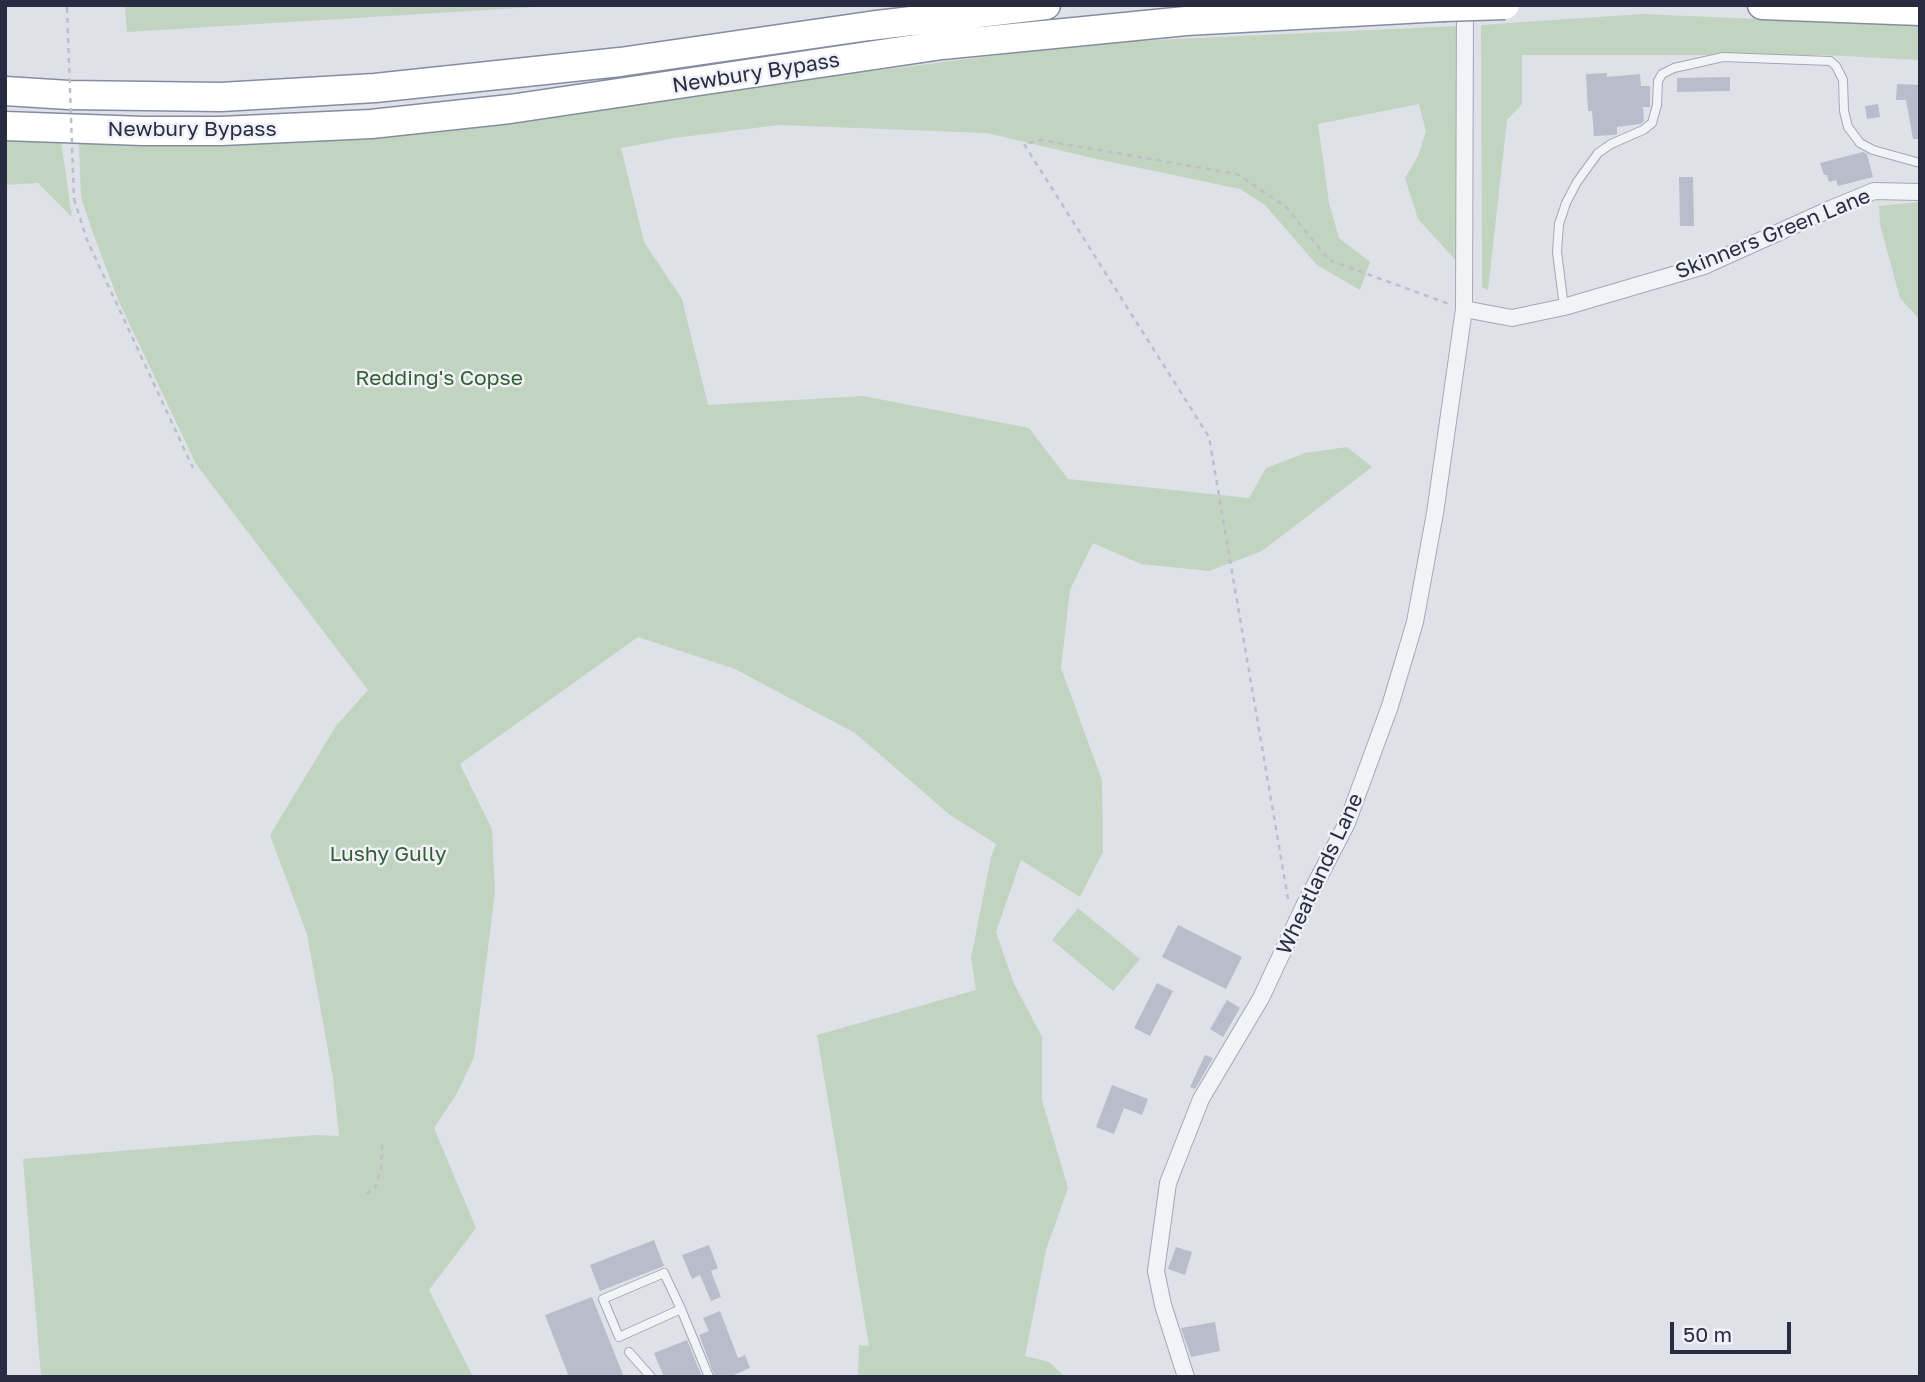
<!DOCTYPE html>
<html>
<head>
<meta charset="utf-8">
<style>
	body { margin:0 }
	#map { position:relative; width:1925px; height:1382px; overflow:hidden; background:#dfe1e9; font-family:"Golos Text",sans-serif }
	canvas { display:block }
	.frame { position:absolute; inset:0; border:7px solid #272c42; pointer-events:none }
	.scale { position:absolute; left:1670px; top:1322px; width:121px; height:32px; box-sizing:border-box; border:4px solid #272c42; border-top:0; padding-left:9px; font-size:21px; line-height:24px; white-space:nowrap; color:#272c42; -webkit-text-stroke:5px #eff1f7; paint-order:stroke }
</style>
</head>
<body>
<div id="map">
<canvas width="1925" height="1382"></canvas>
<div class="frame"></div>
<div class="scale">50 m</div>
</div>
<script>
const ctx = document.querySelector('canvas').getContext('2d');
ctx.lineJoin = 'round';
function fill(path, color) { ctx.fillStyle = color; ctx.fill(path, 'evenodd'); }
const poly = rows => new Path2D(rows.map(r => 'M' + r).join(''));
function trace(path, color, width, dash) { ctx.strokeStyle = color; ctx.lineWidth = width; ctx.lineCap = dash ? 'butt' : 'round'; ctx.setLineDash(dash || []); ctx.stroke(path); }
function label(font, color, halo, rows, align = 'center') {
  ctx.font = font + ' "Golos Text",sans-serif'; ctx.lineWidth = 5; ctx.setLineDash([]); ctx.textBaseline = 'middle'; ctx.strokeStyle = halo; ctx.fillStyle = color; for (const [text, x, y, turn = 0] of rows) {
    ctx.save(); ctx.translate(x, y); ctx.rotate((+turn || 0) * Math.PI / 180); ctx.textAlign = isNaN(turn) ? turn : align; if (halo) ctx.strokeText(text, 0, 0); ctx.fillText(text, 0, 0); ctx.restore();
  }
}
fill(poly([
	[125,5,568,5,127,32],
	[1642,14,1920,26,1920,60,1824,55,1522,55,1522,104,1507,120,1488,290,1482,287,1481,25],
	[1456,26,1461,97,1462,267,1418,219,1405,178,1418,156,1426,131,1419,104,1318,124,1329,203,1339,238,1370,262,1360,290,1317,265,1265,205,1240,189,1092,158,987,133,779,125,674,138,621,148,644,242,682,299,708,405,863,396,1029,428,1068,479,1249,498,1266,468,1305,453,1347,447,1372,467,1262,551,1209,571,1141,564,1093,543,1070,590,1061,668,1102,780,1103,852,1080,897,1021,860,996,932,1014,984,1042,1037,1042,1100,1068,1188,1046,1250,1025,1356,1049,1362,1065,1377,858,1377,859,1345,869,1346,817,1035,976,990,971,958,991,857,996,844,950,815,855,733,735,669,638,637,460,764,492,829,495,893,474,1057,456,1095,434,1128,476,1228,429,1290,473,1377,41,1377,23,1159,315,1135,339,1136,333,1078,307,934,270,835,336,726,368,690,196,464,119,302,93,233,81,197,79,144,370,135,1093,43],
	[5,139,61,141,72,217,38,183,5,185],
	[1920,202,1920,320,1900,298,1880,224,1879,206],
	[1078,908,1140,959,1113,991,1052,940]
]), '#c1d4bf');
fill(poly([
	[1607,73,1607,77,1640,74,1641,86,1650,86,1650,107,1643,107,1644,121,1640,124,1617,127,1617,134,1615,135,1594,136,1592,111,1588,111,1586,74],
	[1730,77,1730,91,1677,92,1677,78],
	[1897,84,1920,85,1920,139,1913,139,1906,100,1896,100],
	[1878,104,1880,117,1867,119,1865,106],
	[1863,152,1867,154,1873,177,1838,186,1836,180,1829,182,1827,175,1824,175,1820,163],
	[1679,177,1693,177,1694,226,1680,226],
	[1178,925,1242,957,1226,989,1162,957],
	[1157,983,1173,991,1150,1036,1134,1028],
	[1227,1000,1240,1008,1223,1037,1210,1029],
	[1205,1055,1213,1058,1195,1089,1190,1087],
	[1112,1085,1148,1099,1142,1115,1124,1108,1114,1134,1096,1127],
	[654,1240,664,1266,600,1291,590,1265],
	[709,1245,718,1268,711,1271,721,1297,711,1301,700,1275,692,1279,682,1255],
	[1176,1247,1192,1252,1185,1275,1168,1269],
	[592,1297,624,1377,569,1377,545,1315],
	[720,1311,738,1358,745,1355,750,1368,729,1377,715,1377,699,1335,709,1331,703,1318],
	[1215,1322,1220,1351,1191,1357,1181,1328],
	[687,1340,702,1377,664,1377,654,1353]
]), '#b9bcca');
const service = poly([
	[1564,307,1557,252,1559,224,1566,203,1577,182,1598,153,1611,144,1643,130,1652,123,1657,105,1658,81,1662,74,1674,68,1723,57,1830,61,1836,66,1843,80,1844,111,1848,127,1860,143,1873,150,1920,163],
	[681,1309,619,1337,603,1299,664,1273,681,1309,709,1377],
	[629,1352,651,1377]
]);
const minor = poly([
	[1464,309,1512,318,1564,307,1704,266,1828,210,1874,191,1920,192],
	[1186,1377,1163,1305,1156,1271,1168,1183,1201,1099,1261,998,1304,906,1347,823,1390,706,1415,622,1435,513,1464,309,1465,5]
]);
const trunk = poly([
	[1762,5,1920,11],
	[5,91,69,95,221,97,375,88,620,62,869,26,1046,5],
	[5,126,143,131,221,131,371,124,510,109,942,45,1186,21,1443,7]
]);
trace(service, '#a4a7b4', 10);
trace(minor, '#a4a7b4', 18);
trace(trunk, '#858ca1', 31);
trace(poly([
	[67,5,67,8],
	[74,199,87,240,193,468],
	[1288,899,1209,437,1024,144,1041,140,1237,174,1286,207,1329,260,1449,304],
	[366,1194,375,1188,381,1168,382,1145]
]), '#bdbfc8', 2.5, [5, 5]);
trace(service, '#f2f3f7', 8);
trace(minor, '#f2f3f7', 16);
trace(trunk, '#fff', 28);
const trunkBridge = poly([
	[1443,7,1505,5]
]);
trace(trunkBridge, '#858ca1', 31, []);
trace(poly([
	[67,8,74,199]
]), '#bdbfc8', 2.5, [5, 5]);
trace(trunkBridge, '#fff', 28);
label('21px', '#272c42', '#eff1f7', [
	["Newbury Bypass",756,73,-9],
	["Newbury Bypass",192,129],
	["Skinners Green Lane",1773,234,-22],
	["Wheatlands Lane",1320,874,-65]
]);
label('21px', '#345f33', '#eff1f7', [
	["Redding's Copse",439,378],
	["Lushy Gully",388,854]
]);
</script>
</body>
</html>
